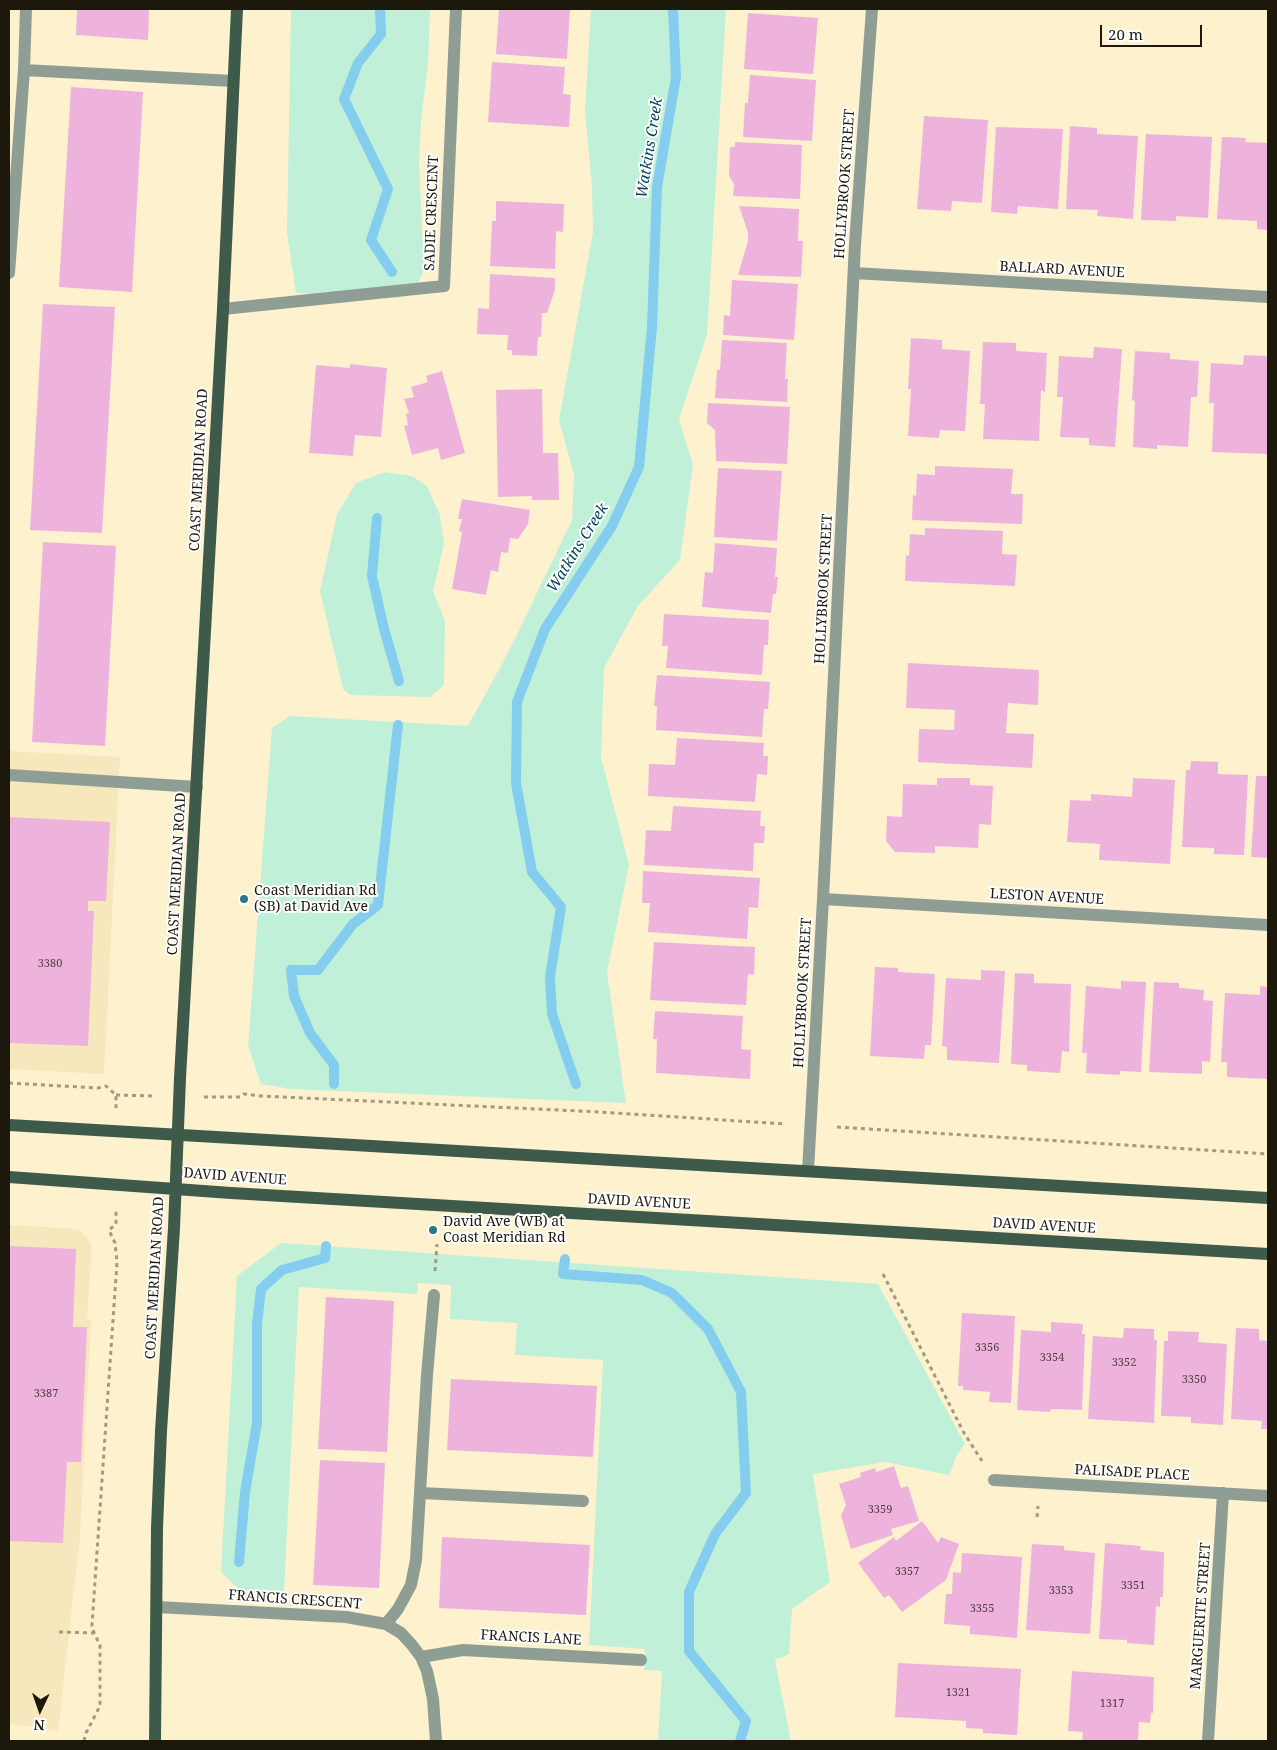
<!DOCTYPE html>
<html>
<head>
<meta charset="utf-8">
<style>
	body { margin:0 }
	#map { position:relative; width:1277px; height:1750px; overflow:hidden; background:#fef1ce; font-family:"Noto Serif",serif }
	canvas { display:block }
	.frame { position:absolute; inset:0; border:10px solid #1d180c; pointer-events:none }
	.north { position:absolute; left:15px; top:1685px; width:50px; height:50px; -webkit-text-stroke:4px #fff; paint-order:stroke; rotate:183deg; font-size:14px; font-weight:700; line-height:20px; text-align:center; color:#1d180c }
	.north::after { content:''; display:block; margin:auto; width:18px; height:22px; background:#1d180c; clip-path:polygon(50% 0,100% 100%,50% 72%,0 100%) }
	.scale { position:absolute; left:1100px; top:25px; width:102px; height:22px; box-sizing:border-box; border:2px solid #1d180c; border-top:0; padding-left:6px; font-size:15px; line-height:18px; white-space:nowrap; color:#1d180c; -webkit-text-stroke:4px #fff; paint-order:stroke }
</style>
</head>
<body>
<div id="map">
<canvas width="1277" height="1750"></canvas>
<div class="frame"></div>
<div class="north">N</div>
<div class="scale">20 m</div>
</div>
<script>
const ctx = document.querySelector('canvas').getContext('2d');
ctx.lineJoin = 'round';
function fill(path, color) { ctx.fillStyle = color; ctx.fill(path, 'evenodd'); }
const poly = rows => new Path2D(rows.map(r => 'M' + r).join(''));
function trace(path, color, width, dash) { ctx.strokeStyle = color; ctx.lineWidth = width; ctx.lineCap = dash ? 'butt' : 'round'; ctx.setLineDash(dash || []); ctx.stroke(path); }
function label(font, color, halo, rows, align = 'center') {
  ctx.font = font + ' "Noto Serif",serif'; ctx.lineWidth = 4; ctx.setLineDash([]); ctx.textBaseline = 'middle'; ctx.strokeStyle = halo; ctx.fillStyle = color; for (const [text, x, y, turn = 0] of rows) {
    ctx.save(); ctx.translate(x, y); ctx.rotate((+turn || 0) * Math.PI / 180); ctx.textAlign = isNaN(turn) ? turn : align; if (halo) ctx.strokeText(text, 0, 0); ctx.fillText(text, 0, 0); ctx.restore();
  }
}
fill(poly([
	[9,751,120,757,104,1074,9,1069],
	[9,1225,79,1229,92,1244,87,1319,91,1320,80,1537,58,1731,9,1723]
]), '#f7e7bd');
fill(poly([
	[291,9,430,9,428,64,421,121,419,162,424,270,415,290,400,298,296,293,287,233],
	[591,9,726,9,707,335,679,419,693,465,680,560,638,606,604,668,601,757,629,865,607,972,626,1103,291,1089,261,1084,248,1046,272,728,290,716,468,726,510,649,572,520,574,475,559,420,593,232,592,187,585,111],
	[384,472,412,476,427,486,440,515,444,544,433,591,445,621,444,685,430,697,350,695,343,689,320,591,337,514,356,483],
	[281,1243,878,1284,965,1444,958,1453,949,1475,885,1462,813,1474,830,1582,792,1609,789,1654,775,1660,791,1741,658,1741,662,1671,644,1670,645,1649,589,1645,603,1360,515,1355,517,1323,450,1319,451,1285,418,1283,417,1294,299,1287,284,1592,240,1590,221,1572,237,1276]
]), '#c0f1d8');
trace(poly([
	[380,9,381,34,358,63,344,99,388,189,371,240,392,272],
	[377,518,372,576,384,629,399,681],
	[334,1084,334,1065,310,1033,294,996,291,970,318,970,353,924,378,905,398,725],
	[576,1084,552,1014,550,977,561,907,532,872,516,783,517,702,545,629,612,526,639,467,652,327,657,187,676,77,673,9],
	[565,1259,563,1274,642,1280,672,1293,708,1329,741,1392,746,1493,715,1534,689,1592,689,1651,746,1721,740,1741],
	[239,1562,245,1492,257,1423,257,1324,261,1289,282,1270,325,1258,326,1246]
]), '#84cdef', 10);
fill(poly([
	[77,9,149,9,148,40,76,35],
	[499,9,570,9,567,59,496,54],
	[748,13,818,18,813,74,744,69],
	[492,62,565,67,563,94,571,95,569,127,488,122],
	[750,75,816,80,812,141,743,137,745,103,748,103],
	[71,87,143,92,132,292,59,287],
	[924,116,988,120,982,203,952,201,951,211,917,209],
	[1070,126,1097,128,1097,134,1138,136,1133,219,1097,216,1098,210,1066,209],
	[996,127,1063,129,1058,209,1018,206,1017,214,991,212],
	[1146,134,1212,137,1208,218,1176,216,1176,221,1141,220],
	[1222,137,1246,138,1245,142,1268,143,1268,230,1257,229,1257,221,1217,219],
	[735,142,802,145,800,199,733,196,734,184,729,176,730,147,735,147],
	[496,201,564,204,563,232,556,231,555,269,490,266,492,221,496,221],
	[739,206,799,209,798,241,803,241,801,277,738,275,748,241,748,232],
	[490,274,555,278,555,290,547,313,542,313,541,337,538,337,537,356,512,355,512,350,507,350,508,335,477,334,478,308,489,309],
	[732,280,798,284,794,340,723,335,724,315,730,316],
	[43,304,115,307,102,533,30,530],
	[911,338,942,340,942,349,970,351,965,431,940,430,939,438,908,436,911,389,908,389],
	[722,340,787,343,785,379,788,379,787,402,715,398,717,370,720,370],
	[983,342,1016,343,1016,351,1047,353,1045,392,1041,390,1039,441,983,439,985,404,980,404],
	[1094,347,1122,349,1115,447,1089,445,1089,438,1060,437,1063,397,1057,397,1059,356,1093,358],
	[1135,351,1170,353,1170,359,1199,361,1197,397,1191,397,1188,447,1157,445,1157,449,1133,447,1135,401,1132,400],
	[1244,355,1268,356,1267,454,1212,452,1214,403,1209,403,1211,363,1243,365],
	[350,364,387,368,381,437,355,435,353,456,309,453,316,365,350,368],
	[442,371,465,453,441,460,438,448,412,455,404,426,408,425,406,414,409,413,404,399,414,397,411,387,428,382,426,376],
	[542,389,543,453,558,453,559,500,532,500,532,496,498,497,496,390],
	[708,403,790,407,787,464,716,461,715,430,707,423],
	[935,466,1013,469,1011,494,1023,494,1022,524,912,520,913,495,916,496,917,474,935,475],
	[718,468,782,471,777,541,714,537],
	[462,499,530,510,528,524,518,539,510,538,508,553,501,552,498,572,491,570,486,595,452,589,462,532,459,531,462,519,458,519],
	[925,528,1003,531,1002,554,1017,555,1015,586,905,581,906,555,909,556,910,534,925,535],
	[43,542,116,546,105,746,32,742],
	[715,543,777,548,775,577,778,577,776,594,773,594,771,613,702,607,705,572,713,573],
	[664,614,769,620,768,645,764,645,762,675,666,668,668,646,662,646],
	[908,663,1039,670,1038,705,1008,703,1006,733,1034,734,1032,768,918,762,919,729,954,730,955,710,906,708],
	[657,675,770,682,768,709,764,709,762,737,656,730,657,706,654,706],
	[677,738,764,743,763,756,768,756,767,775,757,774,755,802,648,796,649,764,675,765],
	[1191,761,1218,762,1218,774,1248,775,1244,855,1214,854,1214,848,1182,847,1186,770,1190,770],
	[1256,776,1268,776,1268,858,1251,857],
	[937,778,970,778,970,785,993,786,991,825,979,824,978,848,935,846,935,853,895,852,886,841,887,816,902,817,903,784,937,785],
	[1133,778,1175,780,1170,864,1099,860,1100,844,1067,842,1070,800,1091,801,1091,794,1132,797],
	[673,806,761,811,760,826,765,826,764,843,754,843,753,871,644,865,646,830,671,831],
	[9,817,110,822,106,901,88,901,88,911,94,911,88,1046,9,1043],
	[643,871,760,878,758,908,749,907,747,939,648,932,650,903,642,903],
	[654,942,755,947,754,975,748,974,746,1005,650,1000],
	[875,967,898,968,898,972,935,974,931,1045,925,1045,924,1059,870,1056],
	[981,970,1005,971,999,1063,947,1060,947,1047,942,1046,946,978,981,980],
	[1015,973,1034,974,1034,983,1071,984,1069,1052,1062,1051,1060,1073,1027,1071,1027,1065,1011,1064],
	[1121,981,1146,982,1141,1072,1120,1071,1120,1075,1086,1073,1087,1053,1082,1053,1086,986,1121,989],
	[1154,982,1179,983,1179,988,1204,990,1203,1000,1213,1001,1210,1062,1202,1061,1202,1074,1149,1072],
	[1260,986,1268,987,1268,1079,1227,1077,1227,1062,1221,1062,1225,993,1260,995],
	[655,1011,743,1016,741,1049,751,1050,750,1079,656,1073,657,1039,653,1039],
	[9,1246,76,1249,73,1327,87,1327,81,1462,67,1462,63,1543,9,1541],
	[326,1297,394,1301,387,1452,318,1449],
	[962,1313,1015,1316,1011,1403,989,1402,990,1392,963,1390,963,1386,958,1386],
	[1051,1322,1083,1324,1082,1334,1085,1334,1082,1410,1051,1409,1050,1412,1017,1410,1021,1330,1051,1332],
	[1124,1328,1154,1329,1154,1340,1157,1340,1154,1423,1088,1419,1093,1336,1123,1338],
	[1236,1328,1259,1329,1259,1340,1268,1341,1268,1429,1261,1429,1262,1421,1231,1419],
	[1168,1331,1199,1332,1198,1342,1227,1344,1223,1425,1191,1423,1191,1417,1161,1416,1164,1341,1168,1341],
	[451,1379,597,1386,593,1457,447,1450],
	[320,1460,385,1463,379,1588,313,1585],
	[894,1466,901,1488,908,1486,919,1521,891,1529,893,1535,851,1549,841,1515,846,1505,839,1484,861,1477,860,1473,875,1468,876,1472],
	[922,1521,938,1543,941,1537,959,1544,946,1580,902,1612,889,1595,884,1598,858,1563,894,1537,896,1541],
	[442,1537,590,1545,586,1615,439,1608],
	[1105,1543,1141,1546,1140,1550,1164,1552,1163,1597,1160,1597,1160,1607,1156,1606,1154,1645,1127,1643,1127,1640,1099,1639],
	[1032,1544,1064,1546,1064,1550,1095,1553,1090,1634,1026,1630],
	[962,1553,1022,1557,1017,1638,970,1634,970,1626,944,1624,946,1594,952,1594,953,1572,961,1573],
	[898,1663,1021,1669,1017,1735,983,1733,983,1729,966,1728,966,1721,895,1717],
	[1072,1671,1154,1677,1153,1713,1151,1713,1150,1723,1139,1722,1138,1741,1082,1741,1083,1732,1068,1731]
]), '#eeb3dd');
trace(poly([
	[9,1083,98,1088,106,1086,116,1095,116,1108],
	[116,1095,155,1096],
	[204,1097,240,1097,244,1094,261,1096,600,1112,786,1124],
	[837,1127,1268,1154],
	[435,1271,437,1244],
	[883,1274,964,1433,982,1461],
	[1037,1517,1038,1506],
	[59,1632,94,1633],
	[84,1741,86,1733,100,1706,100,1645,94,1633,92,1625,117,1262,115,1243,109,1230,116,1224,116,1209]
]), '#a49a80', 3, [4, 4]);
trace(poly([
	[24,70,233,81],
	[9,273,24,70,26,9],
	[854,273,1268,297],
	[223,309,444,286,456,9],
	[9,775,197,787],
	[823,899,1268,925],
	[808,1171,823,899,855,244,872,9],
	[994,1480,1268,1496],
	[421,1493,583,1501],
	[157,1607,346,1617,386,1624,401,1633,412,1645,421,1657,427,1671,433,1699,436,1741],
	[386,1624,398,1609,411,1585,416,1560,427,1375,434,1295],
	[421,1657,463,1650,641,1660],
	[1208,1741,1223,1493]
]), '#8e9e95', 12);
trace(poly([
	[9,1125,1268,1198],
	[9,1177,231,1193,1268,1254],
	[155,1741,157,1528,161,1431,174,1228,180,1078,223,309,237,9]
]), '#3e5a4b', 12);
for (const [x, y, r, color] of [
	[244,899,5,"#327386"],
	[433,1230,5,"#327386"]
]) { const dot = new Path2D(); dot.arc(x, y, r, 0, 2 * Math.PI); ctx.fillStyle = color; ctx.fill(dot); trace(dot, '#fff', 2); }
label('11px', '#513f40', null, [
	["3380",50,964],
	["3356",987,1348],
	["3354",1052,1358],
	["3352",1124,1363],
	["3350",1194,1380],
	["3387",46,1394],
	["3359",880,1510],
	["3357",907,1572],
	["3351",1133,1586],
	["3353",1061,1591],
	["3355",982,1609],
	["1321",958,1693],
	["1317",1112,1704]
]);
label('14px', '#1d180c', '#fff', [
	["HOLLYBROOK STREET",845,184,-86],
	["SADIE CRESCENT",432,213,-88],
	["BALLARD AVENUE",1062,270,3],
	["COAST MERIDIAN ROAD",199,470,-87],
	["HOLLYBROOK STREET",824,589,-87],
	["COAST MERIDIAN ROAD",177,874,-87],
	["LESTON AVENUE",1047,897,3],
	["HOLLYBROOK STREET",803,993,-87],
	["DAVID AVENUE",235,1177,4],
	["DAVID AVENUE",639,1202,3],
	["DAVID AVENUE",1044,1226,3],
	["COAST MERIDIAN ROAD",155,1278,-87],
	["PALISADE PLACE",1132,1473,3],
	["FRANCIS CRESCENT",295,1600,4],
	["MARGUERITE STREET",1201,1616,-86],
	["FRANCIS LANE",531,1638,3]
]);
label('14px', '#1d180c', '#fff', [
	["Coast Meridian Rd",254,891],
	["(SB) at David Ave",254,907],
	["David Ave (WB) at",443,1222],
	["Coast Meridian Rd",443,1238]
], 'left');
label('italic 15px', '#01445b', '#fff', [
	["Watkins Creek",650,148,-81],
	["Watkins Creek",578,548,-58]
]);
</script>
</body>
</html>
